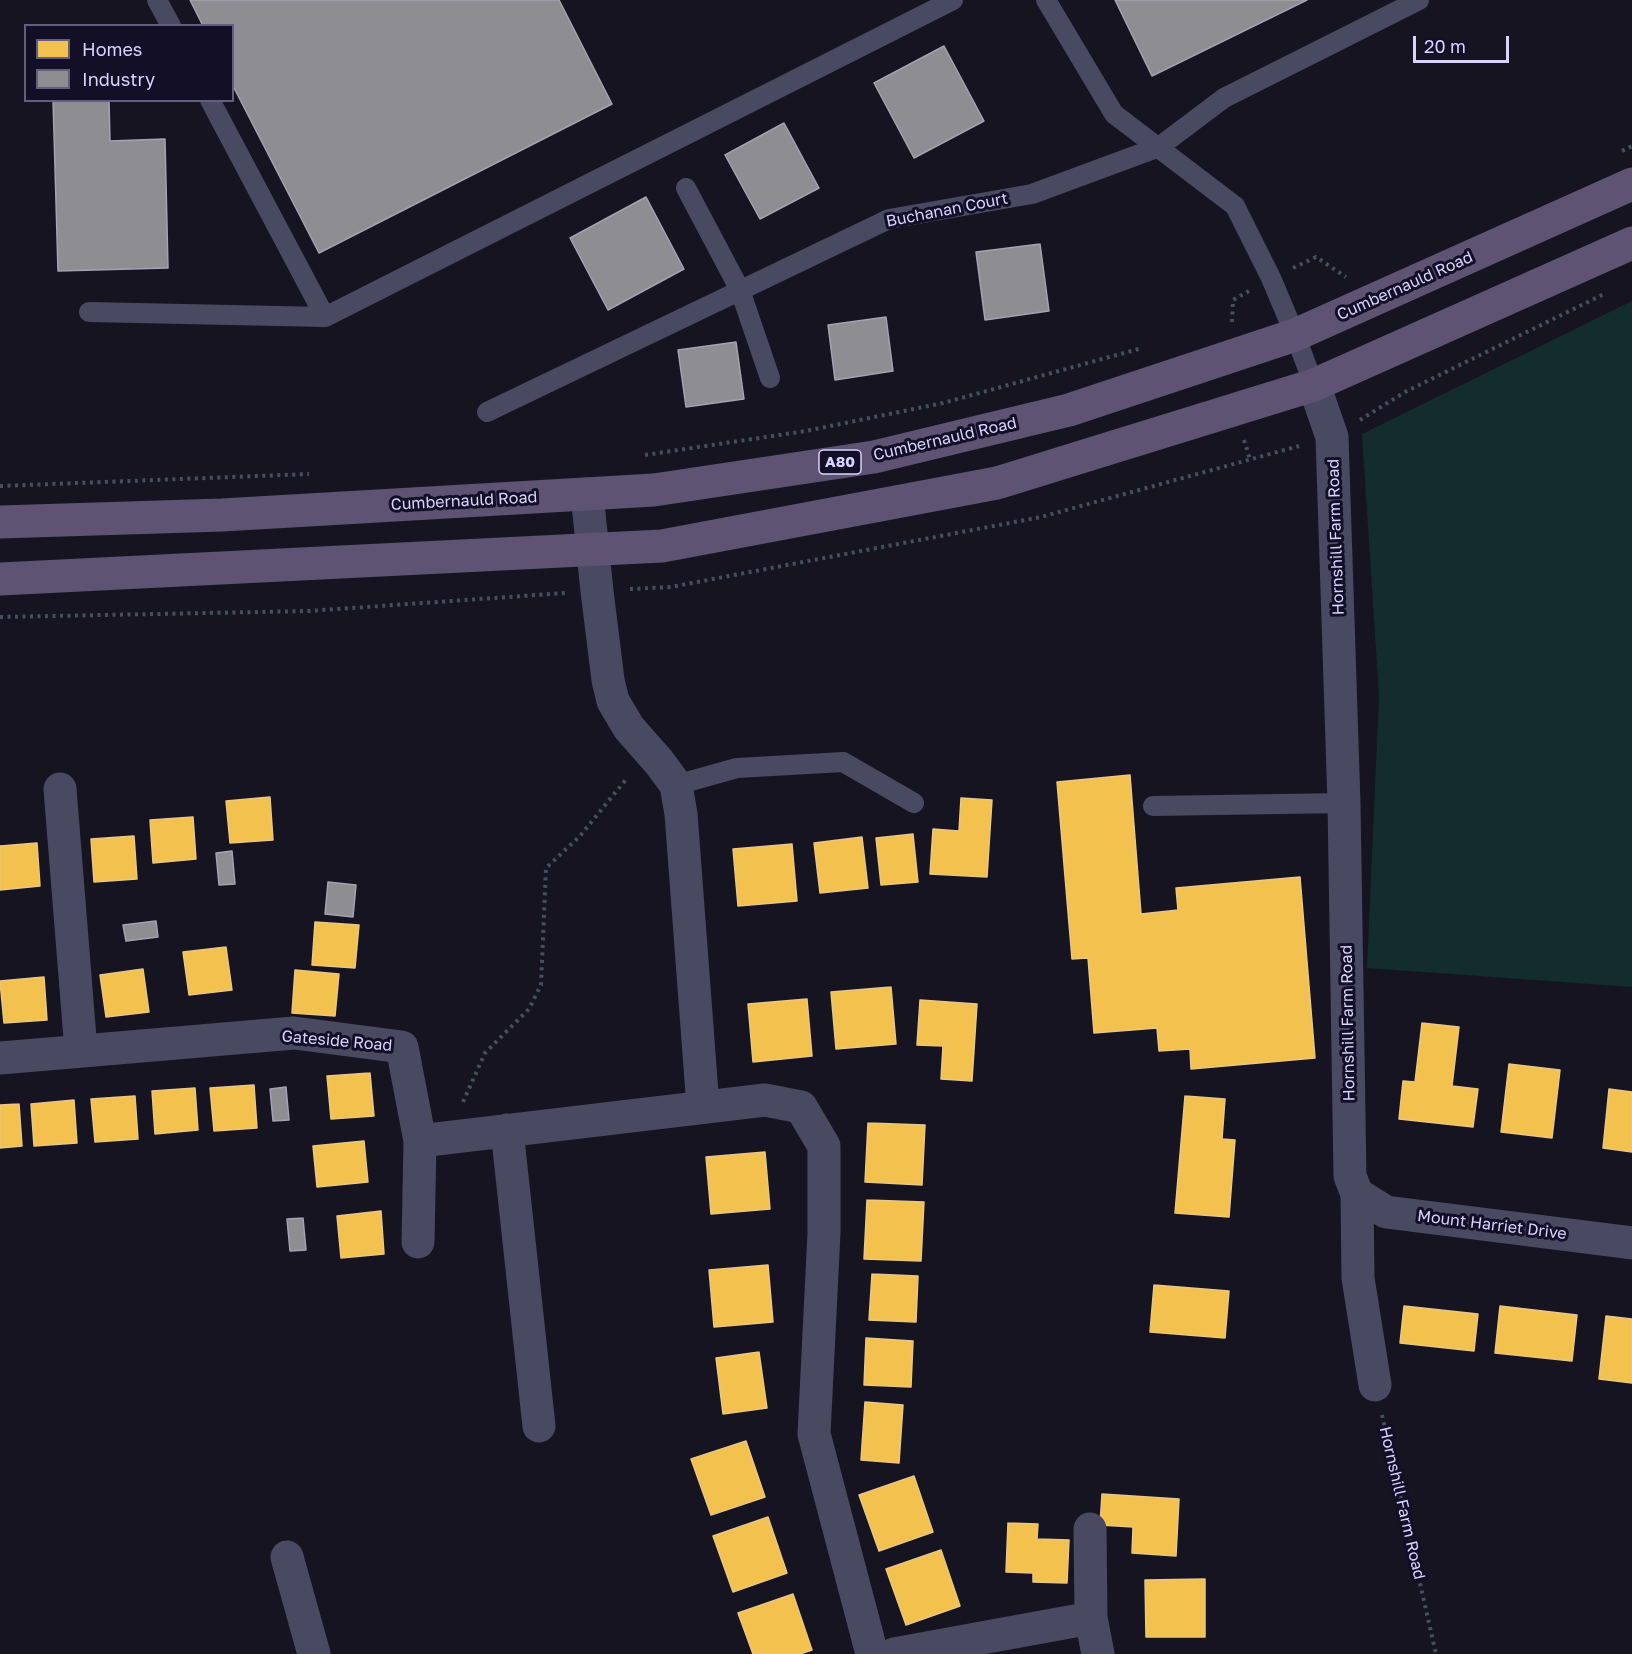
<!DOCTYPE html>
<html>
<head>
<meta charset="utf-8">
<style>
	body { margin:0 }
	#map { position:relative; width:1632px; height:1654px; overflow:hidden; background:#161421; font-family:"Golos Text",sans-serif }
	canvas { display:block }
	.legend { position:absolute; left:24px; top:24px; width:210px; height:78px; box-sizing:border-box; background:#130f26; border:2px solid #625e7d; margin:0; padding:8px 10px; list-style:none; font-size:18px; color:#d9d4ff }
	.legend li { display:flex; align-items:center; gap:12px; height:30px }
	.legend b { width:30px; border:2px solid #625e7d }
	.scale { position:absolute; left:1413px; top:36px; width:96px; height:27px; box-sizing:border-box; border:3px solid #d9d4ff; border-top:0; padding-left:8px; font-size:18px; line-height:21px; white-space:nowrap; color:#d9d4ff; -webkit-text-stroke:4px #130f26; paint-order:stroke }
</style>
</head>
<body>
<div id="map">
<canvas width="1632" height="1654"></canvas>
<ul class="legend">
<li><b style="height:16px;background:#f2c14e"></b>Homes</li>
<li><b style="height:16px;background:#8d8d92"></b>Industry</li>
</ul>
<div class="scale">20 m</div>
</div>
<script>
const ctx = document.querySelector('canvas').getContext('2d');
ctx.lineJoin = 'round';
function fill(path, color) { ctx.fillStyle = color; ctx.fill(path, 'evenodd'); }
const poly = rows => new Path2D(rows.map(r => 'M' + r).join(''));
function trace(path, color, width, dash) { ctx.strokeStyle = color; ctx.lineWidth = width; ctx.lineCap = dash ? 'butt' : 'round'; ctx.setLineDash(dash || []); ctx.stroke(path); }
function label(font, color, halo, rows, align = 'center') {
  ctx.font = font + ' "Golos Text",sans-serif'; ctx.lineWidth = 6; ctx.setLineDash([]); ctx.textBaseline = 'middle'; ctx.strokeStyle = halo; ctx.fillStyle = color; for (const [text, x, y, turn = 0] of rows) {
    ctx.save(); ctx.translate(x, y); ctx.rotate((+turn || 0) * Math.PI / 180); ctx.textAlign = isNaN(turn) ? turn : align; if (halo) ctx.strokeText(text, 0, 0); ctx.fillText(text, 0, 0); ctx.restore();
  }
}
fill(poly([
	[1632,301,1632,987,1367,968,1379,696,1362,434]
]), '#132c2d');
const homes = poly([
	[1130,775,1141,914,1178,910,1176,888,1300,877,1315,1058,1191,1069,1190,1049,1159,1051,1157,1028,1094,1033,1088,958,1072,959,1057,782,1130,775],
	[270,797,273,840,230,843,226,801,270,797],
	[961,798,992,800,987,877,930,874,933,829,959,831,961,798],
	[193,817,196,859,153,863,150,820,193,817],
	[913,834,918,882,881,885,876,838,913,834],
	[134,836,137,879,94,882,91,839,134,836],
	[862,837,868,888,820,893,814,843,862,837],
	[37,843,40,886,0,890,0,846,37,843],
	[792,844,797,901,738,906,733,849,792,844],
	[315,922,359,925,355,968,312,965,315,922],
	[226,947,232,990,189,995,183,952,226,947],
	[143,969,149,1012,106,1017,100,975,143,969],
	[295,970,339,974,335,1016,292,1013,295,970],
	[44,977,47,1020,4,1023,0,981,44,977],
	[891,987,896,1044,836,1049,831,992,891,987],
	[807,999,812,1056,753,1062,748,1004,807,999],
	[920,1000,977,1004,972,1081,941,1079,943,1046,917,1045,920,1000],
	[1422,1023,1459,1027,1452,1086,1478,1089,1473,1127,1399,1119,1403,1081,1415,1082,1422,1023],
	[1509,1064,1560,1070,1552,1138,1501,1132,1509,1064],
	[370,1073,374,1116,331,1119,327,1076,370,1073],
	[254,1085,257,1128,214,1131,210,1088,254,1085],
	[195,1088,198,1130,155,1134,152,1091,195,1088],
	[1609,1089,1632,1092,1632,1152,1603,1148,1609,1089],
	[135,1096,138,1139,95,1142,91,1099,135,1096],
	[1185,1096,1225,1099,1222,1139,1235,1140,1229,1217,1175,1213,1185,1096],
	[74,1100,77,1143,34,1146,31,1104,74,1100],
	[19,1104,22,1146,0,1148,0,1105,19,1104],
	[868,1123,925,1125,922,1185,865,1182,868,1123],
	[364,1141,368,1182,317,1187,313,1146,364,1141],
	[765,1152,770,1209,711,1214,706,1157,765,1152],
	[867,1200,924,1202,921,1261,864,1259,867,1200],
	[381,1211,384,1254,341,1258,337,1216,381,1211],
	[768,1265,773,1322,714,1327,709,1270,768,1265],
	[872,1274,918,1276,916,1322,869,1320,872,1274],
	[1154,1285,1229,1291,1225,1338,1150,1332,1154,1285],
	[1404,1306,1478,1314,1474,1351,1400,1343,1404,1306],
	[1500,1306,1577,1315,1572,1361,1495,1353,1500,1306],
	[1606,1316,1632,1319,1632,1383,1599,1379,1606,1316],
	[866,1338,913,1341,911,1387,864,1385,866,1338],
	[759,1352,767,1408,723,1414,716,1358,759,1352],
	[865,1402,903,1405,899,1463,861,1460,865,1402],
	[746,1441,765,1497,711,1515,691,1459,746,1441],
	[914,1476,933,1532,879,1551,859,1495,914,1476],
	[1102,1494,1179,1499,1176,1556,1132,1553,1133,1527,1100,1525,1102,1494],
	[768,1517,787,1573,733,1592,713,1536,768,1517],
	[1008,1523,1038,1524,1037,1539,1069,1540,1067,1583,1033,1582,1033,1573,1006,1572,1008,1523],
	[941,1550,960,1606,906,1625,886,1569,941,1550],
	[1205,1579,1205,1637,1146,1637,1145,1580,1205,1579],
	[793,1594,812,1650,800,1654,753,1654,738,1613,793,1594]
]);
fill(homes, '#f2c14e');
trace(homes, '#eac783', 1.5);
const industry = poly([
	[190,0,559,0,612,104,319,253,232,84,232,26,203,26,190,0],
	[1115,0,1307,0,1152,76,1115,0],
	[944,46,984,121,914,158,874,83,944,46],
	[53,100,109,100,110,141,165,139,168,268,58,271,53,100],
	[784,123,819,188,760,219,725,155,784,123],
	[646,197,684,269,608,310,570,238,646,197],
	[1040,244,1049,311,985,320,976,252,1040,244],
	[886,317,893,371,835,380,828,325,886,317],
	[736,342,744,399,686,407,678,350,736,342],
	[232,851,235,884,219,885,216,853,232,851],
	[328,882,356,885,353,917,325,914,328,882],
	[156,921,158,937,126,941,123,925,156,921],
	[286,1087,289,1120,273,1121,270,1089,286,1087],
	[303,1218,306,1250,290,1251,287,1219,303,1218]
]);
fill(industry, '#8d8d92');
trace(industry, '#a4a2b3', 1.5);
trace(poly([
	[1622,151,1632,146],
	[1293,268,1316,257,1346,277],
	[1232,322,1233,300,1249,291],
	[1360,420,1405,392,1604,294],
	[1244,440,1250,459],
	[645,455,806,431,943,403,1142,348],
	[0,486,309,474],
	[630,589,671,587,692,583,1041,517,1299,446],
	[0,617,309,611,565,593],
	[463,1102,485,1053,529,1009,541,985,546,868,580,836,628,777],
	[1382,1415,1436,1654]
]), '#44505f', 4, [3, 4.5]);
trace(poly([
	[157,0,171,26],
	[1046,0,1114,114,1235,206,1271,278,1295,335,1314,385],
	[210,100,325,317,953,0],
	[686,188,740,290,770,378],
	[89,312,325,317],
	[487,412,889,219,1032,194,1159,147,1224,98,1419,0],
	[676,785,737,768,843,762,914,803],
	[1153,806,1344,803]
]), '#4a4962', 20);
trace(poly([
	[1314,385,1332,437,1344,803,1350,1176,1357,1194,1358,1278,1375,1385],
	[587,494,597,591,608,680,613,701,629,728,659,762,676,785,681,814,703,1107],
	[60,789,81,1051],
	[0,1058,294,1033,402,1047,420,1141,765,1100,801,1107,824,1146,824,1233,814,1434,872,1654],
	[507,1130,539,1426],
	[1357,1194,1386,1212,1632,1243],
	[418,1242,420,1141],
	[1090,1529,1091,1618,1098,1654],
	[287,1557,314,1654],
	[894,1654,1091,1618]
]), '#4a4962', 33);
trace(poly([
	[0,522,222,515,654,490,874,457,1069,410,1295,335,1632,184],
	[0,579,662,546,997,483,1314,385,1632,243]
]), '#5e5373', 33);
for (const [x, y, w] of [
	[840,462,42]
]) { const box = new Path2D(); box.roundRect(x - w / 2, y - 12, w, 24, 4.5); ctx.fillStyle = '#130f26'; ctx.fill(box); trace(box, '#d9d4ff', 1.5); }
label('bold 15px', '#d9d4ff', null, [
	["A80",840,462]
]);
label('16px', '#d9d4ff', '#130f26', [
	["Buchanan Court",947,210,-11],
	["Cumbernauld Road",1405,286,-24],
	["Cumbernauld Road",945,439,-13],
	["Cumbernauld Road",464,501,-3],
	["Hornshill Farm Road",1336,537,-92],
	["Hornshill Farm Road",1348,1023,-91],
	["Gateside Road",337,1041,5],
	["Mount Harriet Drive",1492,1225,7],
	["Hornshill Farm Road",1402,1503,77]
]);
</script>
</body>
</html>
